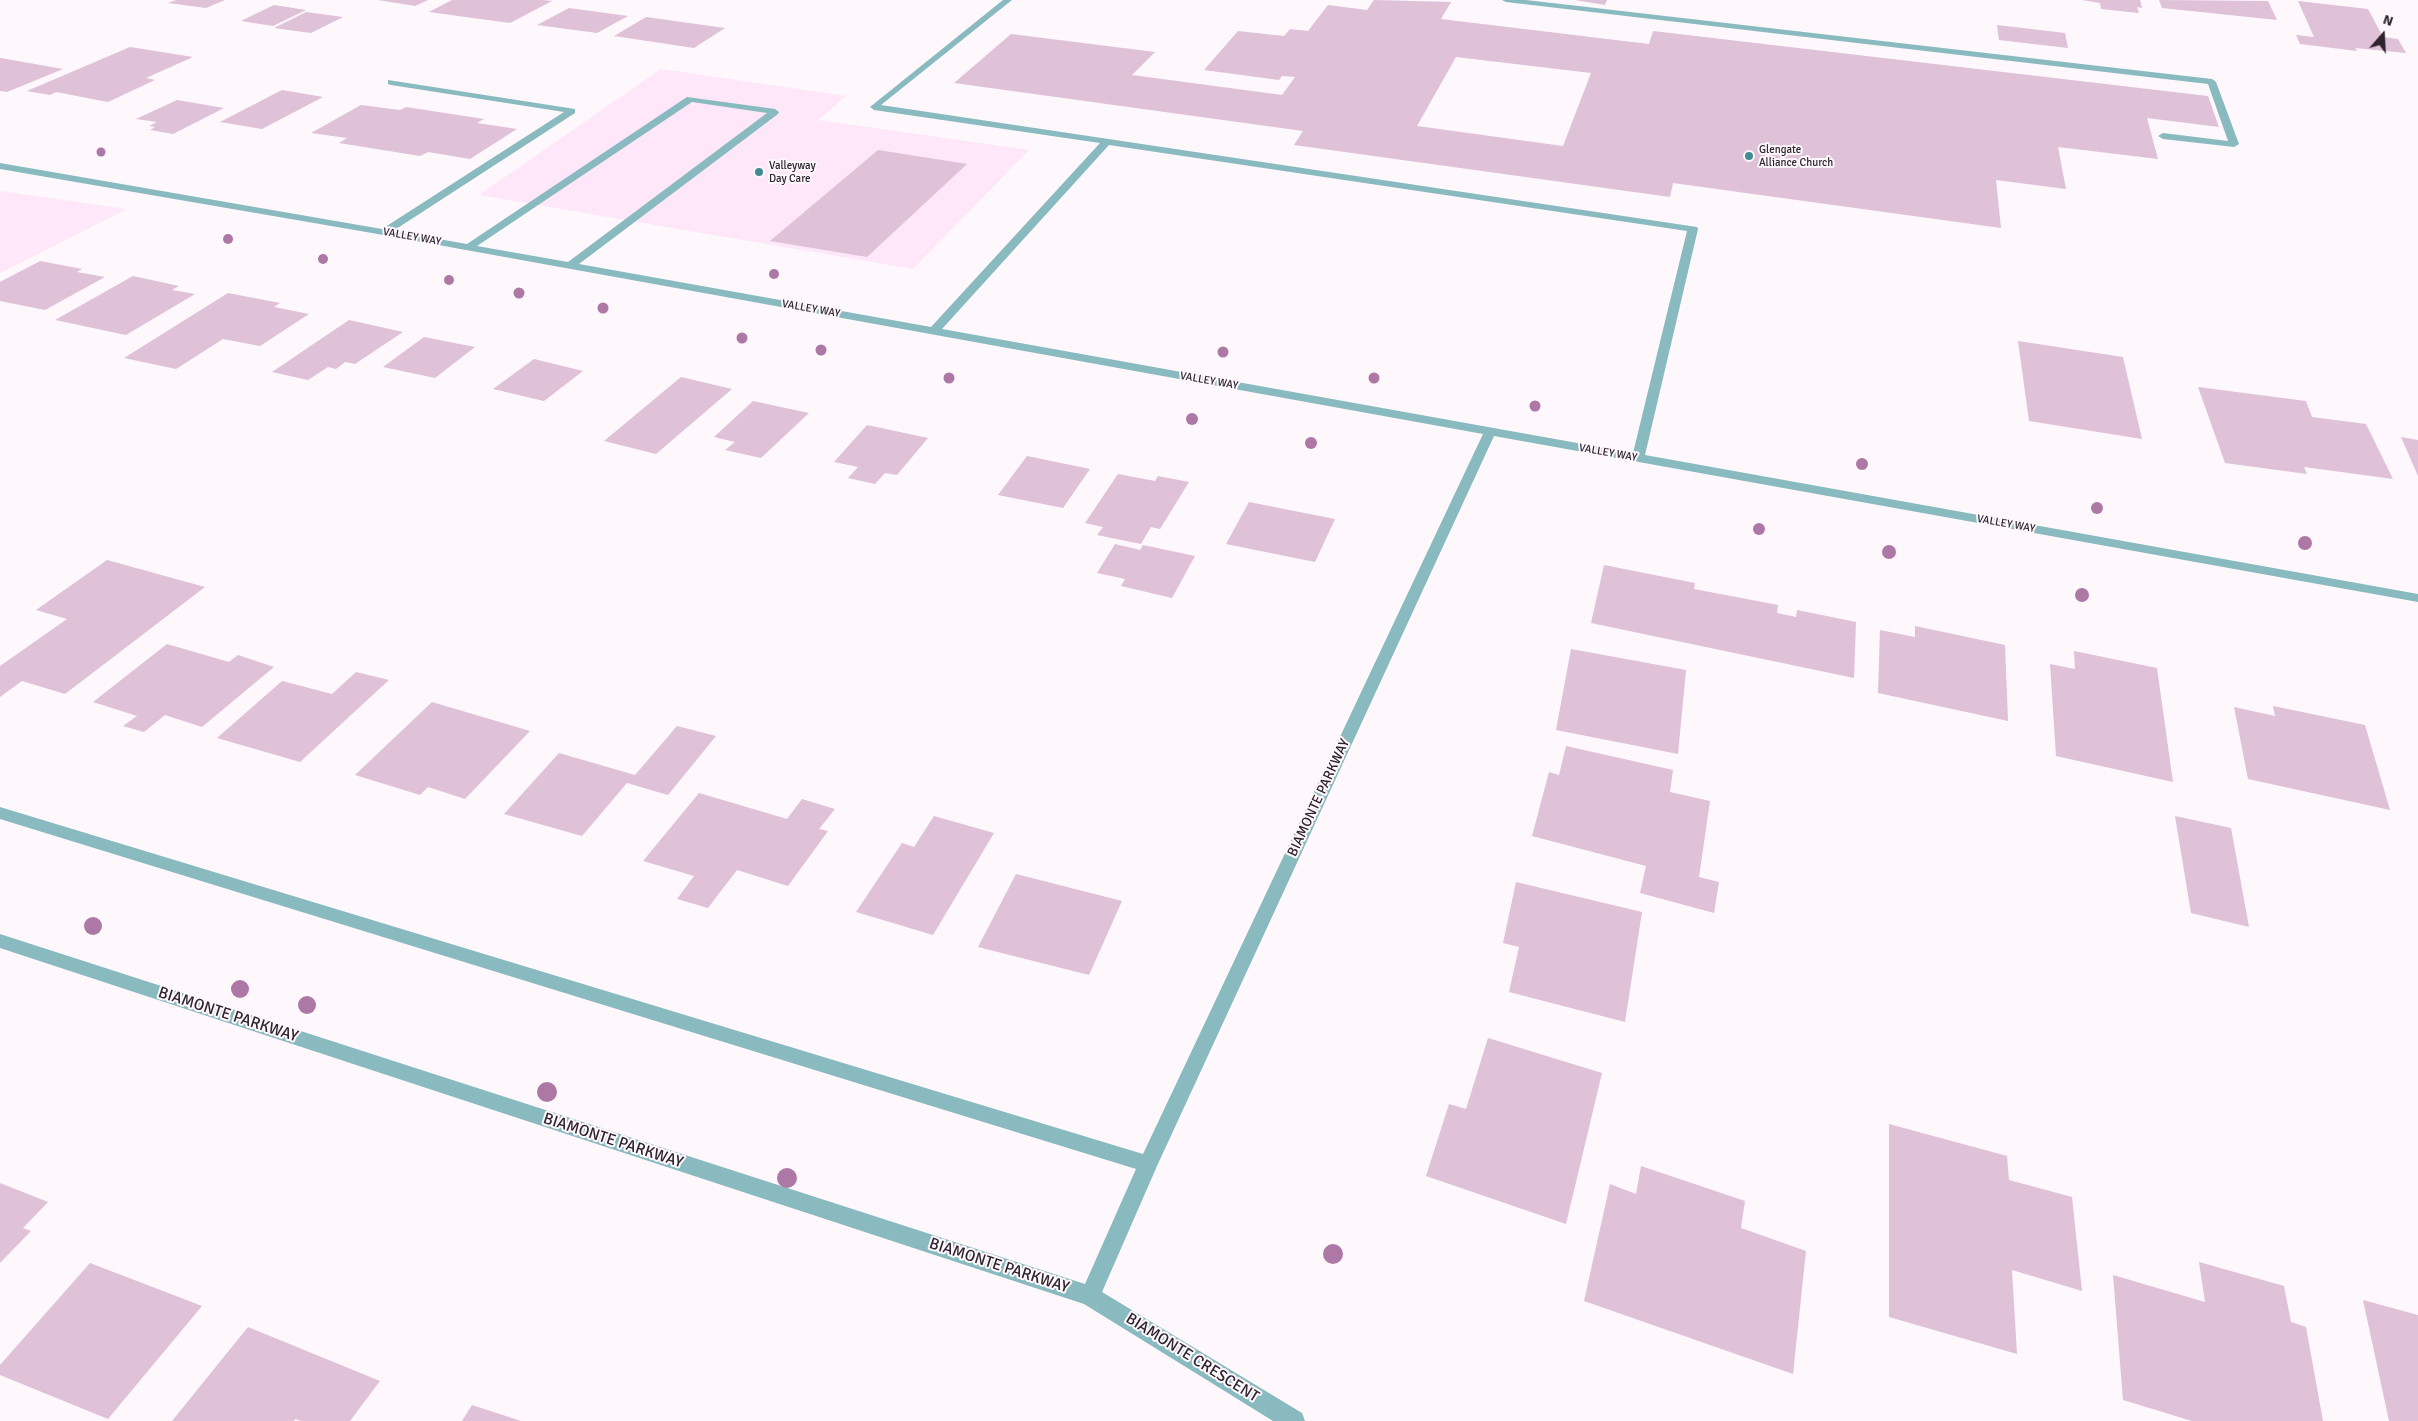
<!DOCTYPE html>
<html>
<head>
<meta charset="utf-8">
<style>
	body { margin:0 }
	#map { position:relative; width:2418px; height:1421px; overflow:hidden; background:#fef7fc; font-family:Signika,sans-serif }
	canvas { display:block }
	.north { position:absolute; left:2358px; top:10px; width:50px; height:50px; -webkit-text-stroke:4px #fef7fc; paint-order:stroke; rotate:19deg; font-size:14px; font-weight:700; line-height:20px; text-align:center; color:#2f242d }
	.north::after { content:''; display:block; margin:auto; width:18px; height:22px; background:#2f242d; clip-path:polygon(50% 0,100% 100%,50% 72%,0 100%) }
</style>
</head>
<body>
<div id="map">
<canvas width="2418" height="1421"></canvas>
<div class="north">N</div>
</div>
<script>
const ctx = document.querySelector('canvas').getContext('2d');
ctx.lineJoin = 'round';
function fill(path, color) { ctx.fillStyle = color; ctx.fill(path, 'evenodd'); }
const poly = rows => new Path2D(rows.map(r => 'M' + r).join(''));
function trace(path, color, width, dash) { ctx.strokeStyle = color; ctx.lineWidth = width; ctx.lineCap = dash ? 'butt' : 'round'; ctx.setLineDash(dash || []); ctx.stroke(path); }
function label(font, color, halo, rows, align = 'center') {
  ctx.font = font + ' Signika,sans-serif'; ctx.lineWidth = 4; ctx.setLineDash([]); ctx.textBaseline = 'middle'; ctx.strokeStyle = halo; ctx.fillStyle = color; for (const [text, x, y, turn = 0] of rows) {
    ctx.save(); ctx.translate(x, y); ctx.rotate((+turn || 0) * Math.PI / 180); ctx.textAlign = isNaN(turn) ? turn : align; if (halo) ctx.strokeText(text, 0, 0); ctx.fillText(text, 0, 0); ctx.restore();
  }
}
fill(poly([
	[661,69,846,96,818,120,1029,150,913,269,479,195],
	[0,191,127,209,0,273]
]), '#fee7f8');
fill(poly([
	[176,0,225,0,206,8,168,3],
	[378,0,428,0,415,6],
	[452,0,543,0,552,1,510,23,429,12],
	[1374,0,1451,2,1441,19,1649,44,1653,31,2208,96,2219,127,2147,118,2158,159,2058,147,2066,189,1996,180,2001,228,1673,183,1670,197,1294,145,1303,131,954,83,1011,34,1155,52,1132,75,1282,95,1295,77,1282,76,1279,80,1204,70,1238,31,1284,36,1290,29,1308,31,1328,5,1367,10],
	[1456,57,1591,73,1563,146,1417,126],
	[1575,0,1607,0,1605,5],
	[2082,0,2140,0,2142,8,2137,7,2139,13,2101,9,2100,3],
	[2159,0,2268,1,2277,20,2162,8],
	[2298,1,2368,9,2383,37,2398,39,2406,53,2355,48,2357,51,2300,44,2296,35,2314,37],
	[274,5,306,10,273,26,241,21],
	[569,8,628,16,597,33,537,25],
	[306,12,343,17,311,33,274,28],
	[646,17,725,28,694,48,614,36],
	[1997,25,2065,33,2068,48,1999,40],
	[130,47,193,57,146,78,155,80,108,102,56,92,50,95,27,91],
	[0,58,1,58,63,69,7,92,0,91],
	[282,90,323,97,262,129,220,122],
	[177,100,224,108,173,134,150,130,155,127,149,126,157,122,136,119],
	[361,105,400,110,406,107,484,119,477,123,517,129,470,159,428,152,420,156,339,143,347,138,311,133],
	[878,150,967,164,867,257,770,241],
	[40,261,82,269,77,272,105,277,45,310,0,301,0,282],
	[133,276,179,286,172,290,195,294,126,335,55,320],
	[228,293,280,303,274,307,309,314,260,346,223,339,176,369,124,358],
	[349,320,403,332,355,364,345,362,336,369,328,367,308,380,272,372],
	[424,337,475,347,435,378,383,367],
	[2018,341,2123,357,2142,439,2029,421],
	[534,359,583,371,544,401,493,389],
	[681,377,732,389,656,454,604,441],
	[2198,387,2306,401,2312,417,2366,424,2393,479,2304,467,2307,474,2225,463],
	[753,401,809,413,761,458,725,450,735,442,714,437],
	[867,425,928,438,897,475,885,473,875,484,848,478,858,467,834,462],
	[2401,437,2418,440,2418,476],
	[1027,456,1090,469,1063,508,998,495],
	[1118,474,1155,481,1158,476,1189,482,1160,529,1151,527,1141,544,1097,535,1103,527,1085,523],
	[1249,502,1335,519,1315,562,1226,544],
	[1115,544,1140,550,1143,545,1195,556,1172,598,1121,586,1125,579,1097,573],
	[107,560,205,587,65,694,22,681,0,697,0,666,67,619,36,610],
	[1604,565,1695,583,1694,589,1778,605,1777,613,1796,617,1797,610,1856,622,1854,678,1591,623],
	[1915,626,2005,645,2008,721,1878,693,1880,630,1915,637],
	[167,644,229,662,238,655,274,667,202,727,165,715,144,732,123,726,137,716,93,702],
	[1571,649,1686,670,1678,754,1556,730],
	[2074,651,2157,668,2173,782,2056,756,2050,664,2075,669],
	[356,672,389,680,300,762,217,738,282,681,332,694],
	[432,702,530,731,465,799,428,787,420,795,355,775],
	[2273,706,2365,725,2390,810,2248,779,2234,707,2275,716],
	[677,726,716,736,668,795,627,783,582,836,504,814,559,753,635,775],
	[1566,746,1673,770,1670,792,1710,801,1699,877,1719,882,1714,913,1640,893,1646,866,1532,836,1549,772,1559,775],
	[699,793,787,819,802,799,835,809,819,829,828,831,788,886,737,870,708,908,677,899,694,876,643,861],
	[934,816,994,833,933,935,856,912,902,843,914,847],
	[2175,816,2231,828,2249,927,2191,913],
	[1016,874,1122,901,1089,975,978,947],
	[1516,882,1642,912,1625,1022,1509,992,1519,947,1503,943],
	[1488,1038,1602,1073,1566,1224,1426,1176,1449,1104,1466,1109],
	[1889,1124,2007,1156,2009,1180,2072,1197,2082,1291,2012,1270,2017,1354,1889,1317],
	[1641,1166,1745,1201,1741,1228,1806,1251,1793,1374,1584,1301,1610,1184,1636,1194],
	[0,1183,48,1202,23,1228,31,1231,0,1263],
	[2199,1262,2284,1286,2291,1322,2306,1327,2323,1421,2192,1421,2123,1400,2113,1275,2205,1302],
	[90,1263,202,1306,108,1419,0,1375,0,1365],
	[2363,1300,2418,1315,2418,1421,2389,1421],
	[248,1327,380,1381,350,1421,301,1421,295,1419,294,1421,172,1421],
	[472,1405,521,1421,462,1421]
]), '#dfc1d8');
fill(poly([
	[1003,0,1012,0,881,105,1697,227,1698,229,1645,455,2418,594,2418,602,1494,436,1157,1166,1102,1292,1302,1413,1305,1421,1273,1421,1084,1304,0,948,0,934,1085,1284,1136,1169,0,819,0,807,1143,1154,1483,434,372,233,0,169,0,163,382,229,564,112,391,85,388,84,388,80,575,109,575,113,393,231,467,244,687,97,775,109,779,112,778,114,579,264,931,327,1100,143,874,110,870,107,1003,0],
	[692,102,767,113,568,262,477,246,692,102],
	[1109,145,1687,231,1633,453,942,329,1109,145],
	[1502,0,1526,0,2212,79,2216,82,2239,144,2234,147,2163,139,2158,136,2163,133,2228,141,2208,84,1506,2,1502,0]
]), '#88babf');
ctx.fillStyle = '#ad78a6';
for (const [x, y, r] of [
	[101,152,4.5],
	[228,239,5],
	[323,259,5],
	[774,274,5],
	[449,280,5],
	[519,293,5.5],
	[603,308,5.5],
	[742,338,5.5],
	[821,350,5.5],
	[1223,352,5.5],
	[949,378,5.5],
	[1374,378,5.5],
	[1535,406,5.5],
	[1192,419,6],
	[1311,443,6],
	[1862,464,6],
	[2097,508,6],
	[1759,529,6],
	[2305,543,7],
	[1889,552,7],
	[2082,595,7],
	[93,926,9],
	[240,989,9],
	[307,1005,9],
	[547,1092,10],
	[787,1178,10],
	[1333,1254,10]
]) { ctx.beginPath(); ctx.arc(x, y, r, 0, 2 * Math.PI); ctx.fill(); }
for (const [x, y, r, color] of [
	[1749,156,5,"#438b92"],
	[759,172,5,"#438b92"]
]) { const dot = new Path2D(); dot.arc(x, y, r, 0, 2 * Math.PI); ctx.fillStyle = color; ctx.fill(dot); trace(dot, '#fef7fc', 2); }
label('11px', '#2f242d', '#fef7fc', [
	["Glengate",1759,150],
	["Alliance Church",1759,163],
	["Valleyway",769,166],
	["Day Care",769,179]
], 'left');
label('11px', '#2f242d', '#fef7fc', [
	["VALLEY WAY",412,237,10],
	["VALLEY WAY",811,309,10],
	["VALLEY WAY",1209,381,10],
	["VALLEY WAY",1608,453,10],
	["VALLEY WAY",2006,524,10]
]);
label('14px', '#2f242d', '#fef7fc', [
	["BIAMONTE PARKWAY",1319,798,-65]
]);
label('16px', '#2f242d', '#fef7fc', [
	["BIAMONTE PARKWAY",228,1015,18],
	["BIAMONTE PARKWAY",613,1141,18],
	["BIAMONTE PARKWAY",999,1266,18],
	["BIAMONTE CRESCENT",1192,1358,32]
]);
</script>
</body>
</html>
